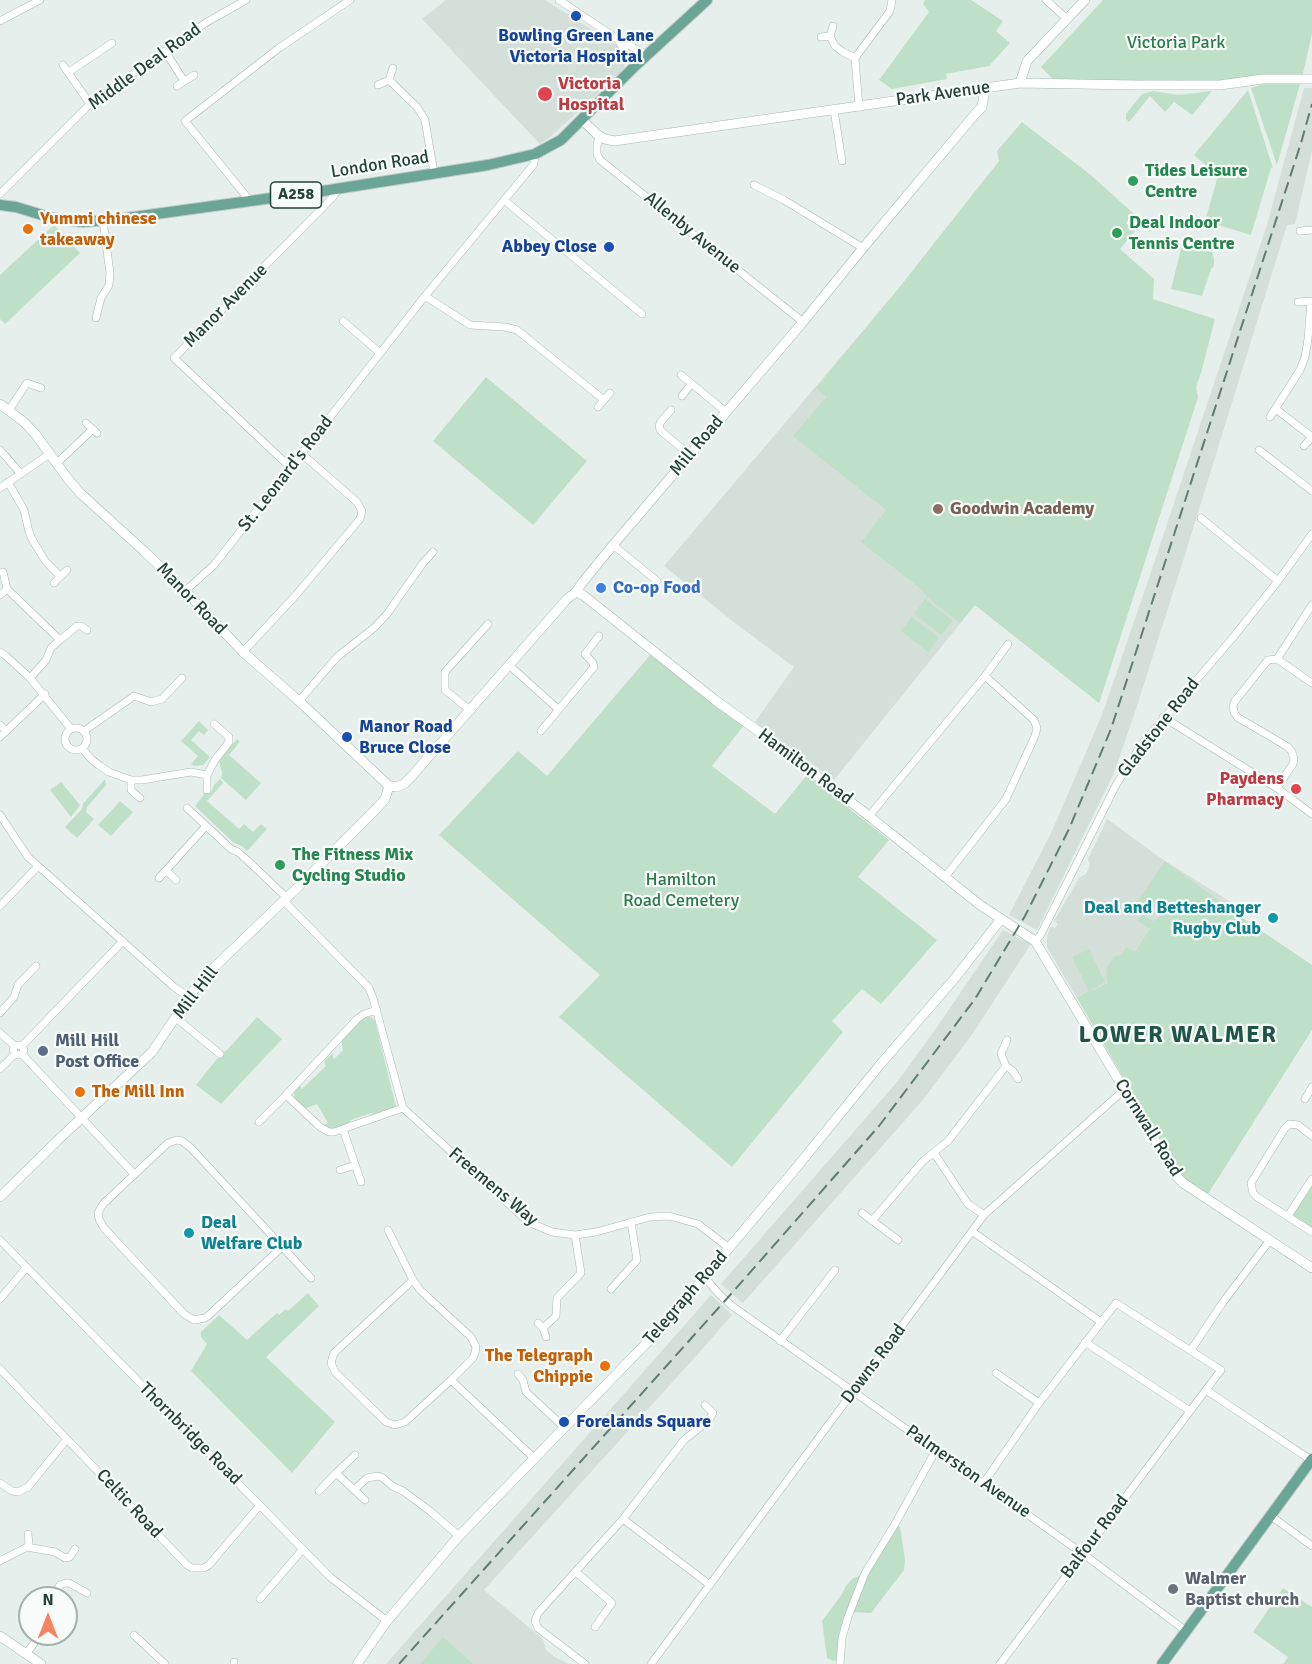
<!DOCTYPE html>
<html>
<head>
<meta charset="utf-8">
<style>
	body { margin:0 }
	#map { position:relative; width:1312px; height:1664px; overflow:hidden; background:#e6efeb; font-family:Signika,sans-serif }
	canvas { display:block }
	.north { position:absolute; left:18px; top:1586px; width:60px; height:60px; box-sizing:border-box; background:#f7fbf9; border:2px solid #a3b1ad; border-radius:50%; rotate:0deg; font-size:16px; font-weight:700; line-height:24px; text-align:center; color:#24423a }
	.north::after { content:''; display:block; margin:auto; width:21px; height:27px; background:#f4845f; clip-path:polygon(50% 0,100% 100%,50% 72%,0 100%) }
</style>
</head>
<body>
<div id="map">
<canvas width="1312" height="1664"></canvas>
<div class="north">N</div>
</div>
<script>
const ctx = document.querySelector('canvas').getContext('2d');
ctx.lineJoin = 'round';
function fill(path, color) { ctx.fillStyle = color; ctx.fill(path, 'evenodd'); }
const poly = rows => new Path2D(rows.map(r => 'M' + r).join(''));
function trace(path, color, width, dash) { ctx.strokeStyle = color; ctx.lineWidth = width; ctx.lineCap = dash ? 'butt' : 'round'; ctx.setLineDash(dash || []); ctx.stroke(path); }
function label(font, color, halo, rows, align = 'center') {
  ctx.font = font + ' Signika,sans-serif'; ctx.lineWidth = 4.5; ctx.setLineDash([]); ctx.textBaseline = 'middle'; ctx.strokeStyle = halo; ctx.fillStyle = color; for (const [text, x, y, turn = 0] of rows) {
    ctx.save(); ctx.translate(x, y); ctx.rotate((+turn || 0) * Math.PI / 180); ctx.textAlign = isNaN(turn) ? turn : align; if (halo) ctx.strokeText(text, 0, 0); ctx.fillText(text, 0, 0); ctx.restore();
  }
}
fill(poly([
	[446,0,545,0,618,46,626,57,624,70,550,137,540,144,422,19],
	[1304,88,1312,88,1312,151,1295,224,1287,225,1183,561,1136,709,1114,773,1037,930,1009,915,1052,831,1102,715,1152,569,1267,225],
	[894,294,1198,397,1099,703,975,605,834,780,755,722,794,667,735,623,664,566],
	[1107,819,1165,861,1231,902,1232,911,1244,919,1133,1094,1047,947,1047,936,1051,926,1055,928,1058,924,1054,921,1079,878,1086,874,1090,865,1088,859],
	[1003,930,1031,944,971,1036,922,1101,743,1303,721,1284,897,1082,935,1030],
	[711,1295,732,1315,697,1355,484,1590,543,1639,546,1650,555,1657,569,1664,386,1664]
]), '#d4dfda');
fill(poly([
	[925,0,971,0,1003,21,996,31,1010,43,989,66,946,74,947,79,892,89,879,80,929,12,923,4],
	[1103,0,1312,0,1312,34,1302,78,1220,85,1057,83,1041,67],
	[1263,84,1300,84,1277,165,1251,88],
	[1248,90,1273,168,1271,168,1251,235,1205,221,1218,176,1194,155],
	[1153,91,1178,95,1212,91,1192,115,1174,102,1165,112,1150,96,1129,122,1126,119,1126,114,1142,94],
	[1022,122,1092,176,1134,214,1126,223,1135,231,1120,249,1154,279,1153,299,1215,319,1201,373,1196,387,1198,397,1099,703,975,605,960,623,928,598,921,589,861,542,886,510,793,436,826,397,816,388,894,294,999,161,997,151],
	[54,225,80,253,5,324,0,319,0,275],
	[1182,245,1200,251,1205,249,1212,252,1214,259,1214,266,1211,269,1202,296,1171,289],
	[486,377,587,461,533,525,433,441],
	[925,599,953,620,941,635,914,614],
	[912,617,939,638,928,652,901,631],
	[650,655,744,725,712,766,775,814,807,775,889,840,858,877,937,940,881,1004,862,989,832,1021,843,1032,732,1167,559,1017,600,975,439,835,518,751,547,776],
	[199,721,208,730,204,735,199,731,191,740,210,757,203,765,194,766,191,764,198,756,181,741],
	[237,739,240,742,229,755,261,783,246,800,221,778,222,773,219,760],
	[105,779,106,785,87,807,86,812,94,819,77,838,65,827,82,809,83,804],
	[220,779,223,783,207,801,239,829,244,824,253,832,261,824,267,829,247,851,242,846,234,843,195,806,203,796,204,792,211,793,214,785],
	[61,782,80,805,71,817,50,790],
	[120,801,133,812,111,836,98,825],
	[1165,861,1244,919,1312,965,1312,1030,1208,1194,1183,1178,1077,998,1089,991,1072,957,1089,949,1105,982,1089,991,1094,990,1108,983,1106,977,1107,967,1115,956,1122,955,1126,947,1135,952,1150,929,1138,921,1142,915,1153,921,1159,918,1160,910,1148,901,1142,910,1135,905],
	[365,1016,371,1017,375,1021,396,1107,375,1115,371,1113,351,1120,348,1124,333,1130,321,1126,328,1123,317,1104,307,1108,303,1107,295,1100,294,1091,299,1084,302,1089,326,1066,324,1061,332,1054,334,1059,343,1050,341,1039,359,1019],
	[257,1017,282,1039,221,1104,196,1085,221,1054,227,1050],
	[1312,1179,1312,1232,1288,1216],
	[308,1293,319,1306,266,1357,335,1422,292,1473,191,1371,207,1344,201,1337,201,1332,219,1315,247,1340,277,1313,279,1315,286,1309,288,1311],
	[895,1524,900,1527,905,1560,904,1570,871,1613,850,1612,840,1659,833,1661,827,1658,822,1621,840,1597,846,1586,852,1579,865,1573],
	[1283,1588,1312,1607,1312,1664,1283,1664,1288,1657,1253,1632],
	[443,1637,473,1664,420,1664]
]), '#bfe0c8');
const street = poly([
	[559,0,616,38,647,55],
	[1046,0,1066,18],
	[0,21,40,0],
	[830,36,835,46,843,52,855,58],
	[821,37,830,36,833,26],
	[618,40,635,66],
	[165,51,184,81],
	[63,65,90,104],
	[69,72,112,43],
	[389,80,417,107,425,120,434,173],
	[378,85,389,80,393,68],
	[177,86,194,75],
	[859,107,855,58,890,11,892,0],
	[834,110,842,161],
	[599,136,597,146,597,154,600,160,803,322],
	[754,185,784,200,863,248],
	[0,194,90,104,207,22,246,0],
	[504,200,642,314],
	[251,202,185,121,279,48,350,0],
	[1300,231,1312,230],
	[425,296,470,325,505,327,517,330,604,400],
	[1298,302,1312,301],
	[96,318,101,298,109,285,110,273,103,221],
	[343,321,380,353],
	[681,375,726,412],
	[682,396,691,384],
	[598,407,610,393],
	[1276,409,1312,437],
	[9,410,27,383,41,388],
	[671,410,660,423,659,427,661,431,690,455],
	[1270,417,1300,370,1305,357,1308,339,1311,301],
	[86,423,97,433],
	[1304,446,1312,437],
	[0,450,21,474],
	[1259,450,1312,491],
	[57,463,93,429],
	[291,468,174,358,333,197,338,189],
	[8,482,24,510,29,532,33,541,46,562,60,576],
	[0,488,51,453],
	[1201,518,1278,581],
	[613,545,657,581],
	[3,572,7,589,60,640],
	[54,583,67,570],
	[185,591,214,565,425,296,534,164,535,154],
	[0,595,7,589],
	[0,652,6,656,30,678,71,729],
	[243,652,296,595,360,519,362,511,357,502,302,454],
	[1277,659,1312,683],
	[510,666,558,709],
	[30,678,46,660,51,648,60,640,77,626,81,626,87,630],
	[299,701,337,657,375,627,387,614,423,563,433,552],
	[471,711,445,690,445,672,488,624],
	[1163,717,1277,788,1312,814],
	[0,725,6,731],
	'65 739a11 11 0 1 1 22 0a11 11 0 1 1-22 0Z',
	[84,731,134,696,151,702,162,699,182,678],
	[541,731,594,667,593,663,585,654,599,636],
	[0,737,45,694],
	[82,748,91,759,100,766,109,772,131,780,142,780,191,772,207,775,215,760,229,742,229,737,214,724],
	[207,775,207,790],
	[131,780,131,790,140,798],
	[1277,788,1293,764,1294,759,1292,752,1288,747,1237,717,1234,712,1233,706,1235,701,1268,660,1277,659,1312,605],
	[187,808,231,849,238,852,247,860,287,898],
	[0,815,28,857,174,987,189,997],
	[869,816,985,676,1008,644],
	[166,870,176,880],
	[945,877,1006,799,1035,736,1037,728,1034,720,985,676],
	[159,878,206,826],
	[284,901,369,988,373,998,403,1108,524,1218,533,1224,552,1232,575,1235,596,1232,650,1217,669,1216,698,1224,729,1248],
	[0,906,38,866],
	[1035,941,1040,936,1077,863,1116,785,1141,745,1235,635,1278,581,1312,534],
	[377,1010,364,1014,357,1019,286,1095,320,1127,329,1132,334,1132,403,1108],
	[0,1013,14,997,18,985,36,966],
	[176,1018,220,1054],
	[0,1033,15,1046],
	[1007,1040,1001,1054,1006,1066,1013,1071,1018,1079],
	[22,1046,24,1050,22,1054,18,1055,15,1054,13,1050,15,1046,18,1045,22,1046,123,941],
	[22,1054,134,1174],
	[0,1069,15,1054],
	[1305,1099,1312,1087],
	[259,1122,286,1095],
	[343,1129,361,1182],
	[1312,1136,1298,1125,1289,1124,1285,1128,1251,1183,1253,1193,1257,1197,1312,1232],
	[934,1153,968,1204,984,1215],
	[340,1170,355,1165],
	[862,1213,898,1240],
	[1288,1216,1312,1179],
	[872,1221,923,1161,948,1141,1006,1066],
	[388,1230,413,1280,420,1290,471,1337,476,1347,475,1353,473,1358,451,1380,405,1422,395,1425,386,1422,335,1372,331,1363,334,1353,413,1280],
	[973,1232,1101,1322],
	[0,1240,330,1577,387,1621],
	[282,1247,209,1315,205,1318,194,1320,184,1314,104,1228,99,1219,98,1213,103,1204,168,1143,177,1140,182,1141,191,1148,311,1278],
	[705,1278,719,1294,732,1306,1082,1553,1186,1631],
	[611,1289,637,1260,631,1222],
	[0,1299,26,1268],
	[538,1323,543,1328,546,1337],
	[543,1328,556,1316,557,1298,581,1273,575,1235],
	[780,1341,835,1270],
	[1085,1342,1190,1411],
	[1191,1350,1223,1302,1270,1240],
	[0,1369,187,1565,192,1568,204,1568,209,1565,260,1505],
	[996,1373,1039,1403],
	[518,1374,523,1380,526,1392,564,1427],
	[451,1380,535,1459],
	[1206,1390,1311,1460],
	[336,1473,355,1455],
	[0,1483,12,1491,18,1492,28,1487,67,1439],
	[983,1484,1039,1403,1116,1303,1221,1370,1000,1664],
	[354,1490,367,1478,378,1476,383,1478,392,1486,403,1491,430,1511,459,1536],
	[319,1491,336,1473,365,1500],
	[1271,1516,1312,1546],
	[623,1519,710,1585],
	[27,1547,29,1544,28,1534],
	[0,1561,27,1547,55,1552,65,1558,70,1557,75,1549],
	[576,1572,612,1603,595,1627],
	[52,1598,60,1585,66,1583,69,1583,87,1593],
	[260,1599,303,1549],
	[134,1635,165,1664],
	[26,1654,41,1634],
	[234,1662,234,1664],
	[585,1664,538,1628,535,1621,538,1613,623,1519,684,1440,708,1421,713,1413,705,1405],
	[651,1664,984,1215,1124,1090],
	[840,1664,842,1638,848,1617,865,1573,895,1524,936,1450]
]);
const secondary = poly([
	[1020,83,1027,61,1085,0],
	[582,120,599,136,605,139,614,141,1020,83,1137,85,1220,85,1263,79,1312,79],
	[0,404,24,422,36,435,68,479,80,493,145,552,185,591,243,652,299,701,389,786],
	[576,592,583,595,715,700,765,736,869,816,980,905,1035,941,1177,1177,1183,1183,1312,1268],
	[389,786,397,787,404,784,411,777,567,599,576,592,582,583,613,545,803,322,863,248,976,113,982,107,985,88],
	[0,1197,57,1141,152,1052,200,981,300,885,377,808,385,799,389,786],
	[0,1636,41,1664],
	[357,1664,387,1621,459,1536,666,1323,792,1173,879,1066,955,978,1001,919]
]);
const primary = poly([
	[0,205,16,207,52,218,83,222,119,219,323,191,488,165,535,154,561,140,635,66,707,0],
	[1162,1664,1312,1459]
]);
trace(street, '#a8b8b2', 8);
trace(secondary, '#a4bbb3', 10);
trace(primary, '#c2cac8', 12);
trace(street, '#fff', 7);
trace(secondary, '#fff', 9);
trace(primary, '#6aa596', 10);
trace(poly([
	[399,1664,731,1294,879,1126,975,999,1025,916,1069,829,1111,729,1301,143,1312,104]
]), '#5f7d75', 2, [12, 6]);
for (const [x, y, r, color] of [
	[576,16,6,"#1a4fb4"],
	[545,94,8,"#e0444e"],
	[1133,181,6,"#2e9e5b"],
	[28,229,6,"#e8710a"],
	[1117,233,6,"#2e9e5b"],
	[609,247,6,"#1a4fb4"],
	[938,509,6,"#8d6e63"],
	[601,588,6,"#3f7fe0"],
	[347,737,6,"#1a4fb4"],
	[1296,789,6,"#e0444e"],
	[280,865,6,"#2e9e5b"],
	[1273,918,6,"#0f9aa8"],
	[43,1051,6,"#5c6f8a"],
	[80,1092,6,"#e8710a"],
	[189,1233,6,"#0f9aa8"],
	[605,1366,6,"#e8710a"],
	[564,1422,6,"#1a4fb4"],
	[1173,1589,6,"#6b7280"]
]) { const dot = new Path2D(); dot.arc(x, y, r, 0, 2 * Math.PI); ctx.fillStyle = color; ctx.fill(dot); trace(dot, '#f7fbf9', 2); }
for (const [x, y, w] of [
	[296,195,51]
]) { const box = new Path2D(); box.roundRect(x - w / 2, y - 13, w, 26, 4.5); ctx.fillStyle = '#f7fbf9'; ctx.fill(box); trace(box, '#24423a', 1.5); }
label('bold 16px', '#24423a', null, [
	["A258",296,195]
]);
label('bold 18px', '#164399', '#f7fbf9', [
	["Bowling Green Lane",576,36,"center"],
	["Victoria Hospital",576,57,"center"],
	["Abbey Close",597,247,"right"],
	["Manor Road",359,727],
	["Bruce Close",359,748],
	["Forelands Square",576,1422]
], 'left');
label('18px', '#2d7a4b', '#f7fbf9', [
	["Victoria Park",1176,43],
	["Hamilton",681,880],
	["Road Cemetery",681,901]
]);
label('18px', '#24423a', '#f7fbf9', [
	["Middle Deal Road",145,67,-36],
	["Park Avenue",943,94,-8],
	["London Road",380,165,-9],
	["Allenby Avenue",692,233,39],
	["Manor Avenue",226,306,-45],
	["Mill Road",697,446,-50],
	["St. Leonard's Road",286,474,-52],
	["Manor Road",191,599,46],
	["Gladstone Road",1159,728,-52],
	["Hamilton Road",805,767,37],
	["Mill Hill",196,993,-52],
	["Cornwall Road",1148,1128,58],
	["Freemens Way",493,1187,40],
	["Telegraph Road",686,1298,-49],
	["Downs Road",874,1364,-53],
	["Thornbridge Road",190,1434,45],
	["Palmerston Avenue",968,1472,35],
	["Celtic Road",129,1504,47],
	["Balfour Road",1095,1537,-53]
]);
label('bold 18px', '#be3a42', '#f7fbf9', [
	["Victoria",558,84],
	["Hospital",558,105],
	["Paydens",1284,779,"right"],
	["Pharmacy",1284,800,"right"]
], 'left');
label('bold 18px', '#27864d', '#f7fbf9', [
	["Tides Leisure",1145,171],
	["Centre",1145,192],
	["Deal Indoor",1129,223],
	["Tennis Centre",1129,244],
	["The Fitness Mix",292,855],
	["Cycling Studio",292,876]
], 'left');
label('bold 18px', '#c56008', '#f7fbf9', [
	["Yummi chinese",40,219],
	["takeaway",40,240],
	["The Mill Inn",92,1092],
	["The Telegraph",593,1356,"right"],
	["Chippie",593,1377,"right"]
], 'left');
label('bold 18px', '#785e54', '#f7fbf9', [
	["Goodwin Academy",950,509]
], 'left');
label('bold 18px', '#366cbe', '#f7fbf9', [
	["Co-op Food",613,588]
], 'left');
label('bold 18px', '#0d838f', '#f7fbf9', [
	["Deal and Betteshanger",1261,908],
	["Rugby Club",1261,929],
	["Deal",201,1223,"left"],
	["Welfare Club",201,1244,"left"]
], 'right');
label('bold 18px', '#4e5e75', '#f7fbf9', [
	["Mill Hill",55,1041],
	["Post Office",55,1062]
], 'left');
label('bold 18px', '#5b616d', '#f7fbf9', [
	["Walmer",1185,1579],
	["Baptist church",1185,1600]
], 'left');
ctx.letterSpacing = '1.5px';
label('bold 24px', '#1f5548', '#f7fbf9', [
	["LOWER WALMER",1178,1036]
]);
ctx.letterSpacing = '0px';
</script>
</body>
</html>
